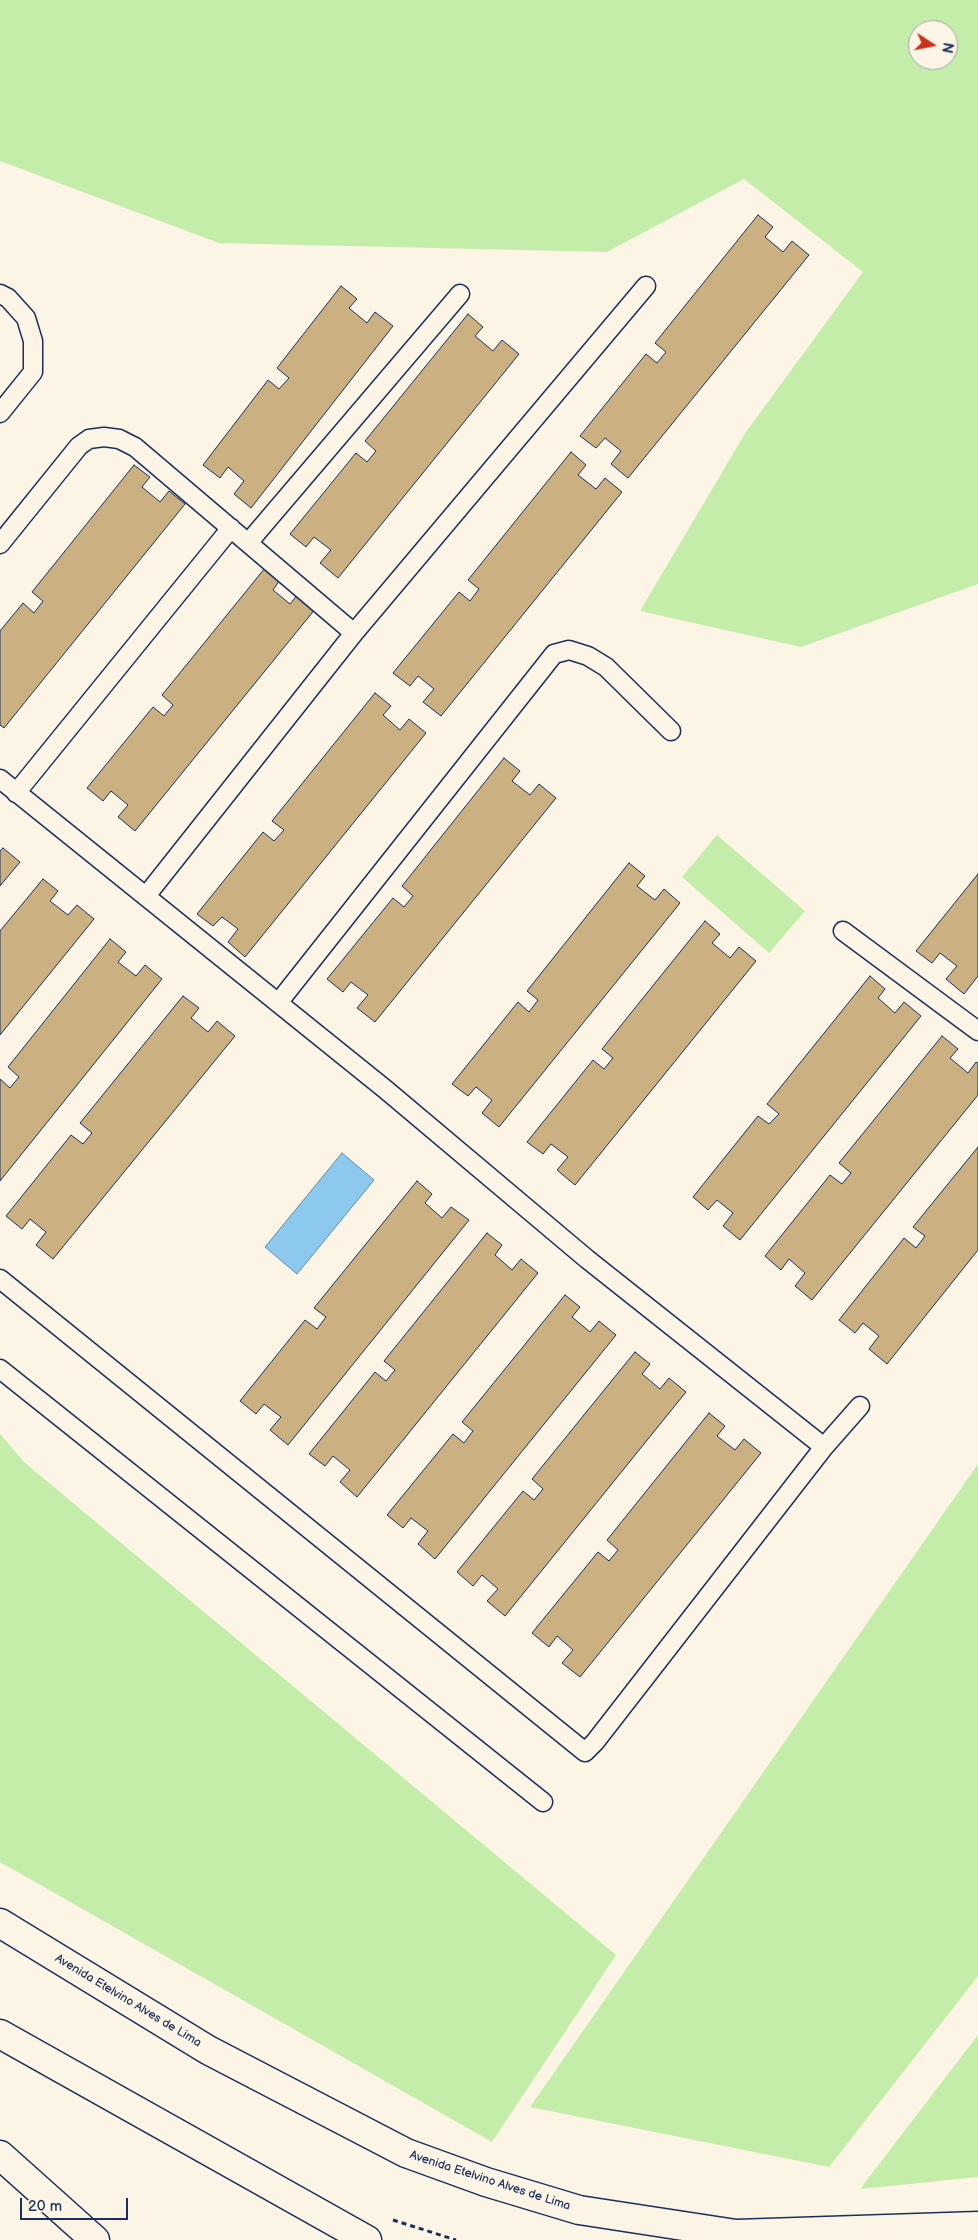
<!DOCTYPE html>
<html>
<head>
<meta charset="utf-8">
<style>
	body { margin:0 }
	#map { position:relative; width:978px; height:2240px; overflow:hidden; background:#fcf5e5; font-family:"Balsamiq Sans",sans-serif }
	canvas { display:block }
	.north { position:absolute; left:908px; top:20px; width:50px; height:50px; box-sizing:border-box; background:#fcf5e5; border:1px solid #a2a6af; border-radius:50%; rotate:101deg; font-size:14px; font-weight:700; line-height:20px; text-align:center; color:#1b2f5e }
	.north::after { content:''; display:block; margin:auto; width:18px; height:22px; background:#c8321e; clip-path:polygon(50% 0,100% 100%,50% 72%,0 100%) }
	.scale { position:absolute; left:20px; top:2198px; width:108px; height:22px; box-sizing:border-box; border:2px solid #1b2f5e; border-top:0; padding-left:6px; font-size:15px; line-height:18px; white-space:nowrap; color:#1b2f5e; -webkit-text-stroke:4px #fcf5e5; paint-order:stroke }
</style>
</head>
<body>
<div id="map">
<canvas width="978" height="2240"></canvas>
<div class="north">N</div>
<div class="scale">20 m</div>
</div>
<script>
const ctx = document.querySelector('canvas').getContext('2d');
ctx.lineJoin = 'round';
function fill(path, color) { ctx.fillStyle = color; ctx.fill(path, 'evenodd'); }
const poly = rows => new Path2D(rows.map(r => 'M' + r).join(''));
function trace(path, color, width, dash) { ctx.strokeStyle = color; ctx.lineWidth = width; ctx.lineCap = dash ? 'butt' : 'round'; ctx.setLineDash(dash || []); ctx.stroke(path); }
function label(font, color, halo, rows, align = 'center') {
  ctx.font = font + ' "Balsamiq Sans",sans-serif'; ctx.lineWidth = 4.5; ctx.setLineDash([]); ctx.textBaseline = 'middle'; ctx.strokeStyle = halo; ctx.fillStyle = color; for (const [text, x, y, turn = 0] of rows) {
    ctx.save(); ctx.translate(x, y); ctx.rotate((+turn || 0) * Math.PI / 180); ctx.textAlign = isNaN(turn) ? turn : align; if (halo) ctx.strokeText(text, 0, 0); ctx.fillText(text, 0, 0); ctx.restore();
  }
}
fill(poly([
	[0,0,978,0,978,584,801,647,640,611,746,432,863,272,744,179,607,252,219,243,0,161],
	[918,30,948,30,948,60,918,60],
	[717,835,805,911,769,953,682,877],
	[0,1434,25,1463,616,1955,492,2142,0,1862],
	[978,1464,978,1976,829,2167,530,2107],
	[978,2035,978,2177,860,2189]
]), '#c3eda9');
const water = poly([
	[342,1153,374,1180,297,1274,265,1247,342,1153]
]);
fill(water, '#8dc9ed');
trace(water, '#5f8bb4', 1);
const building = poly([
	[758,215,773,227,765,237,783,252,792,241,809,255,628,478,611,464,621,451,605,438,596,448,580,436,646,354,657,363,666,352,655,343,758,215],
	[341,286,357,299,349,308,367,323,375,312,393,326,251,508,234,494,244,481,228,467,220,478,203,465,268,380,279,389,289,378,277,368,341,286],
	[468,314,483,327,475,336,493,351,502,340,519,354,338,578,320,563,331,550,314,537,306,547,290,534,356,453,367,462,376,451,365,441,468,314],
	[571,452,586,465,578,475,596,489,605,478,622,492,441,716,423,702,434,689,418,676,410,686,393,673,459,592,470,601,479,589,468,580,571,452],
	[134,465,150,477,142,487,160,502,169,491,185,504,4,728,0,725,0,631,23,603,34,613,43,601,32,592,134,465],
	[265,568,280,580,273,590,290,604,299,593,316,608,135,831,118,817,128,805,111,791,103,801,87,788,153,707,164,716,173,705,162,695,265,568],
	[375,693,391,706,383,715,400,730,409,719,426,733,245,957,228,942,238,929,222,917,213,926,197,914,263,832,274,841,284,830,272,821,375,693],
	[504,758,520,771,512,781,530,795,539,784,556,798,375,1022,357,1008,368,995,351,982,343,992,327,979,393,898,404,907,413,896,402,886,504,758],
	[3,848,20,862,0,886,0,851,3,848],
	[629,863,645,876,637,886,655,900,664,889,680,903,499,1127,482,1113,492,1100,476,1087,468,1096,452,1084,518,1002,529,1012,538,1000,527,991,629,863],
	[978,874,978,976,964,994,946,979,957,966,940,953,932,963,916,951,978,874],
	[43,879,58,891,50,901,68,915,77,905,94,919,0,1035,0,931,43,879],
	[705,921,720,934,712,943,730,958,739,947,756,961,575,1185,557,1170,568,1157,551,1144,543,1154,527,1142,593,1060,604,1069,613,1058,602,1049,705,921],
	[110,939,126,952,118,962,136,976,145,965,162,979,0,1181,0,1079,10,1088,19,1077,8,1067,110,939],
	[870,976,885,989,878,998,895,1013,904,1002,921,1016,740,1240,723,1226,733,1213,717,1200,708,1210,693,1197,758,1116,769,1124,779,1114,767,1104,870,976],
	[183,996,199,1008,191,1018,208,1032,217,1021,235,1036,53,1259,36,1245,46,1232,30,1219,22,1229,6,1216,71,1135,83,1144,92,1133,80,1123,183,996],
	[942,1036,958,1049,950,1058,968,1073,976,1062,978,1063,978,1095,812,1300,795,1286,805,1273,789,1259,781,1270,765,1256,830,1175,842,1184,851,1173,839,1163,942,1036],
	[978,1147,978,1250,887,1364,869,1349,879,1336,863,1323,855,1333,839,1320,904,1238,916,1248,925,1236,913,1227,978,1147],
	[417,1181,432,1194,425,1203,442,1218,451,1207,469,1220,288,1445,270,1430,281,1417,264,1404,256,1414,240,1401,305,1320,317,1329,326,1317,314,1308,417,1181],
	[487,1233,502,1245,495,1255,512,1270,521,1259,538,1273,357,1497,340,1482,350,1470,333,1456,325,1466,309,1454,375,1372,386,1381,395,1370,384,1361,487,1233],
	[565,1295,580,1307,572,1317,590,1332,599,1321,616,1335,435,1559,418,1544,428,1531,411,1518,403,1528,387,1515,453,1434,464,1443,473,1431,462,1422,565,1295],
	[635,1352,650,1364,642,1374,660,1389,669,1378,686,1392,505,1616,487,1601,498,1589,482,1575,473,1586,457,1572,523,1491,534,1500,543,1489,532,1479,635,1352],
	[709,1413,725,1426,717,1436,735,1450,744,1439,761,1453,580,1677,562,1663,573,1650,557,1636,549,1647,532,1633,598,1552,609,1561,618,1550,607,1540,709,1413]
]);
fill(building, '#cbb081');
trace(building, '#1b2f5e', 1);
const service = poly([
	[0,294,8,298,26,318,33,341,33,372,0,413],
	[248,543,460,294],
	[0,544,79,446,89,439,104,437,119,439,135,447,354,633],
	[0,779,385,1089,587,1259,824,1447,595,1742,585,1752,0,1279],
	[16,793,231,528],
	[146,896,354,633,646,286],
	[843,931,978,1031],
	[278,1003,554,654,569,650,588,656,606,667,671,731],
	[0,1369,543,1802],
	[824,1447,860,1406]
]);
const tertiary = poly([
	[0,2155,95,2240]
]);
const secondary = poly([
	[0,1923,208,2050,406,2153,486,2182,579,2210,736,2234,978,2226],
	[0,2034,367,2240]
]);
trace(service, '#1b2f5e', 21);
trace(tertiary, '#1b2f5e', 31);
trace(secondary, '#1b2f5e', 31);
trace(poly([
	[393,2220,456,2240]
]), '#1b2f5e', 3, [5, 4]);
trace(service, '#fcf5e5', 18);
trace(tertiary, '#fcf5e5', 28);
trace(secondary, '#fcf5e5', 28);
label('12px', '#1b2f5e', '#fcf5e5', [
	["Avenida Etelvino Alves de Lima",128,2001,31],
	["Avenida Etelvino Alves de Lima",490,2181,18]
]);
</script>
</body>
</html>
